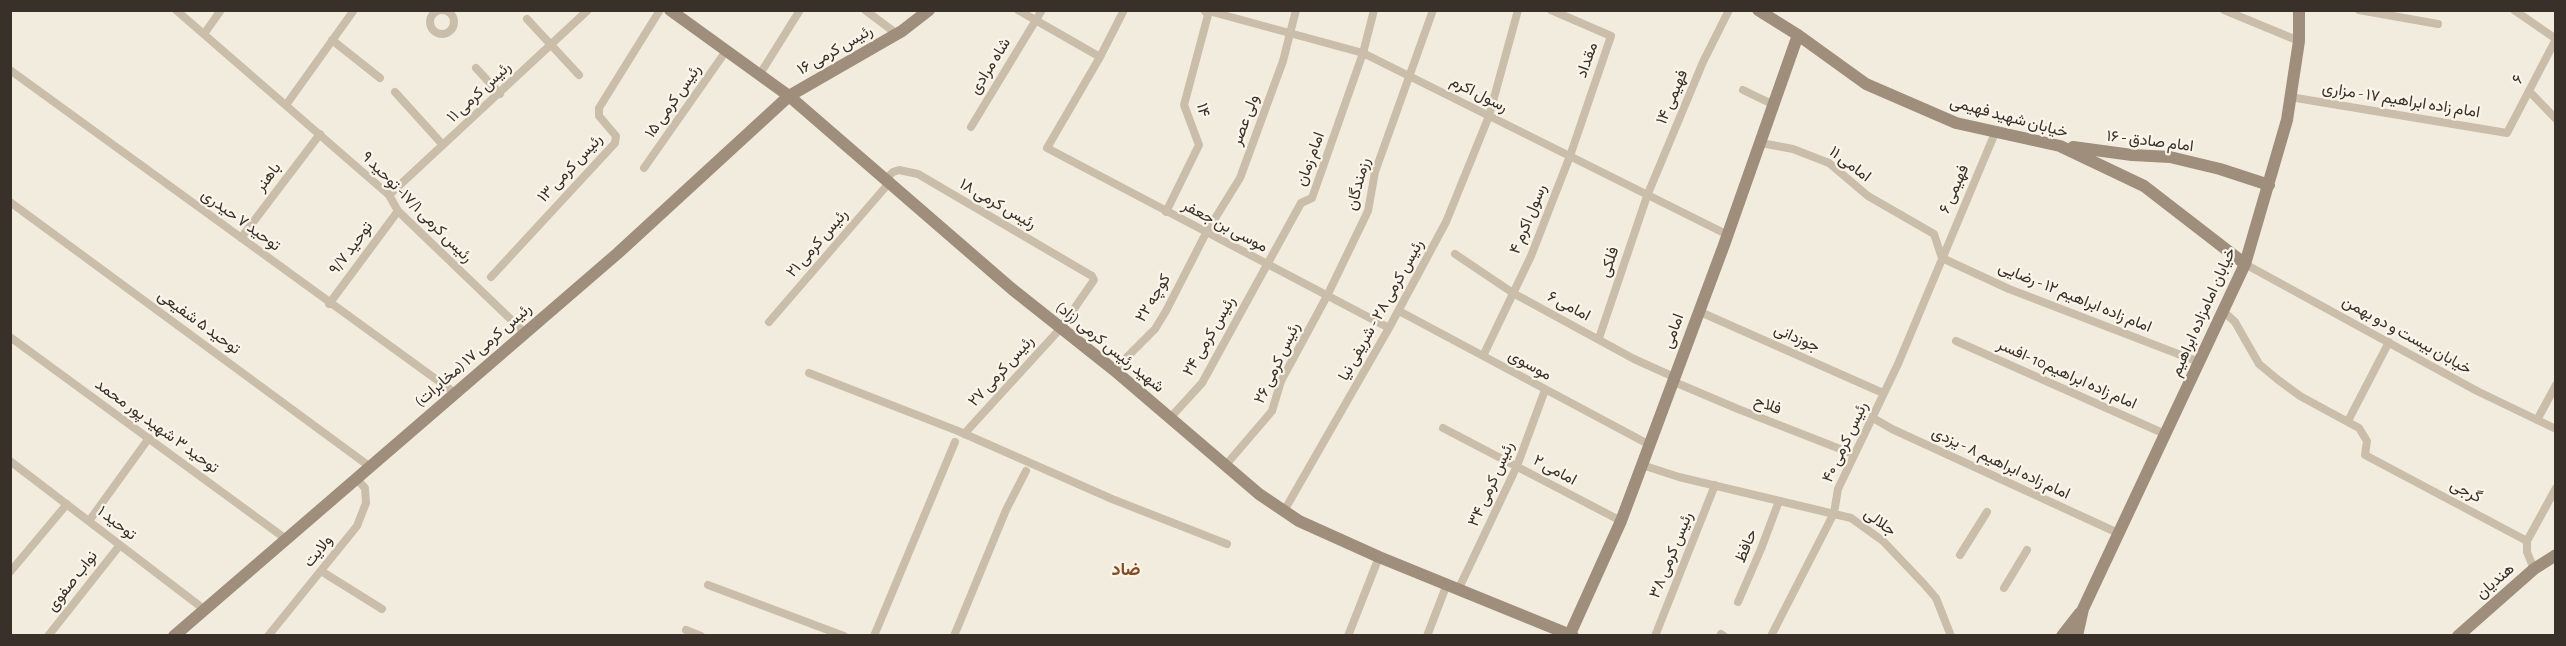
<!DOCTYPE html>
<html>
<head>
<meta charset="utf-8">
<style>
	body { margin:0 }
	#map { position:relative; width:2566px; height:646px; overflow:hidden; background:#f2ecde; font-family:"Alegreya Sans",sans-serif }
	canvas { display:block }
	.frame { position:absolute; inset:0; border:12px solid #383029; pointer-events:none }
</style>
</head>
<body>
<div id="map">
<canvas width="2566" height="646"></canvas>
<div class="frame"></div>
</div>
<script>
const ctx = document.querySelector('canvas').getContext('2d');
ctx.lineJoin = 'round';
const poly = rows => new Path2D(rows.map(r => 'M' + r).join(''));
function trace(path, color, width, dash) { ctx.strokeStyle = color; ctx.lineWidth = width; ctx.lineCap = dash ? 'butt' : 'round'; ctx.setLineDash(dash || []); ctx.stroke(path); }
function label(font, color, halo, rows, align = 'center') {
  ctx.font = font + ' "Alegreya Sans",Vazirmatn,sans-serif'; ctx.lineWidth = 4.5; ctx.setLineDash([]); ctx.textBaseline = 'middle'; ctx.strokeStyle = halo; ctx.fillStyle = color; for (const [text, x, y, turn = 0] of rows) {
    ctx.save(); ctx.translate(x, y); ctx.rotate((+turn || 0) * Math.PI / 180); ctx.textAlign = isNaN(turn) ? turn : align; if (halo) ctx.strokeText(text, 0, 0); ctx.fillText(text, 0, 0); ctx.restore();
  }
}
trace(poly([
	[176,10,389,195,398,211,525,333],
	[865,10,897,34],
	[1018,10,1100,57],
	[1124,10,1100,57,1047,148,1389,328],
	[1205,10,1363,53,1728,235],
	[2224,10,2299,41],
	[2359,10,2438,24],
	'430 22a12 12 0 1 1 24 0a12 12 0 1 1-24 0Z',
	[527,19,579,75],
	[204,34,221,10],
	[332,40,380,78],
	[476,68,500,94],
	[10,70,455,393],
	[760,74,800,10],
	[1743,90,1774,105],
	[2529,91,2556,119],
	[395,92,443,145],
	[2290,97,2507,133,2556,39,2514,10],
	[286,105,354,10],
	[971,127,1042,10],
	[1761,143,1793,149,1829,163,1868,196,1934,234,1942,258],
	[644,168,726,51],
	[885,180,893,172,899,170,918,174,1092,276,1094,280,1060,329,964,434],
	[389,195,588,10],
	[10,202,369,466],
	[1166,212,1199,145,1184,105,1208,15,1204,10],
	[241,238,320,134],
	[1455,254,1513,293,1634,359,1674,377],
	[1942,258,2009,289,2199,362],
	[2245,264,2477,391,2556,429],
	[491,277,615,143,616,136,599,116,599,108,660,10],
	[329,304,398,211],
	[1399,311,1648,444],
	[1698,311,1883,393],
	[2223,311,2235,322,2259,364,2277,379,2300,396,2359,428,2367,441,2365,455,2527,541,2527,552,2534,569],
	[769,322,889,183],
	[10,337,286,539],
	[1599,338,1647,196,1703,62,1729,10],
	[1956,341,2165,434],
	[1483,356,1531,256,1570,156,1611,36,1551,10],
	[1114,370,1155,329,1166,311,1206,233,1240,178,1283,61,1296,10],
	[809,373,958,431,1112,499,1227,544],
	[1672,381,1738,409,1853,454],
	[1171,417,1202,383,1301,203,1312,198,1363,53,1374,10],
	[1873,418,1892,429,2118,533],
	[2537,420,2556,385],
	[2348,421,2389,342],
	[1443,428,1621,521],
	[10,461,205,610],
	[1642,465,1679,477,1851,518,1883,541,1923,583,1936,598,1951,636],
	[1225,466,1272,411,1281,381,1327,296,1368,211,1375,172,1433,10],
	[1284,511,1389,328,1446,222,1489,116,1518,10],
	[89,521,149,438],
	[2527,541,2556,488],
	[1960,555,1987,512],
	[321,571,382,609],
	[10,572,67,504],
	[708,585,844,636],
	[1459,588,1517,466,1545,390],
	[2004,588,2027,550],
	[1738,602,1761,549,1779,501],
	[686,630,701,636],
	[1721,634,1724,636],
	[48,636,120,545],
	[268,636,357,526,366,503,365,488,356,478],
	[874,636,955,442],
	[954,636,1006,510,1026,471],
	[1348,636,1379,557],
	[1427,636,1447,584],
	[1655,636,1715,485],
	[1771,636,1834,513,1838,489,1898,364,1995,133]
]), '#cabeaa', 8);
trace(poly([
	[670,10,789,96,1012,289,1114,370,1259,494,1299,521,1379,557,1573,636],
	[1758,10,1798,35,1866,84,1956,123,2060,146,2144,186,2245,264],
	[2073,147,2132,155,2170,157,2220,169,2269,185],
	[1570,634,1621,521,1642,465,1724,245,1798,35],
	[174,636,618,253,789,96,902,31,929,10],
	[2062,636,2080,613],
	[2077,636,2083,609,2245,264,2287,120,2299,41,2299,10],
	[2458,636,2534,569,2556,555]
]), '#9e8e7b', 12);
label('16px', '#383029', '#faf5ea', [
	["رئیس کرمی ۱۶",835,50,-30],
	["مقداد",1587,60,-71],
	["شاه مرادی",990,66,-58],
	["۶",2518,79,-63],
	["رئیس کرمی ۱۱",479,92,-43],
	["رسول اکرم",1479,94,27],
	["فهیمی ۱۴",1672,97,-67],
	["امام زاده ابراهیم ۱۷ - مزاری",2401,100,9],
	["رئیس کرمی ۱۵",673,101,-55],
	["۱۴",1203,110,76],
	["خیابان شهید فهیمی",2009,117,15],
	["ولی عصر",1245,120,-70],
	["۱۶ - امام صادق",2150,141,7],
	["امام زمان",1310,159,-70],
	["امامی ۱۱",1850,164,37],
	["رئیس کرمی ۱۳",570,168,-47],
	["باهنر",268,177,-53],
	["رزمندگان",1358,184,-75],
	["فهیمی ۶",1954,189,-66],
	["رئیس کرمی ۱۸",998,204,30],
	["رئیس کرمی ۱۷/۱- توحید ۹",417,207,45],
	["رسول اکرم ۴",1528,219,-68],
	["توحید ۷ حیدری",241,220,36],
	["موسی بن جعفر",1225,226,28],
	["رئیس کرمی ۲۱",817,243,-49],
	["توحید ۹/۷",351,248,-53],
	["فلکی",1609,262,-71],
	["امام زاده ابراهیم ۱۲ - رضایی",2075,297,22],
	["کوچه ۲۲",1153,298,-59],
	["امامی ۶",1569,306,28],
	["رئیس کرمی ۲۸ - شریفی نیا",1381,310,-61],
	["خیابان امامزاده ابراهیم",2203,312,-66],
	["توحید ۵ شفیعی",199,322,36],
	["امامی",1673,331,-70],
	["خیابان بیست و دو بهمن",2407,335,29],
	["رئیس کرمی ۲۴",1209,336,-60],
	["جوزدانی",1797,338,24],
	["شهید رئیس کرمی (زاد)",1110,347,39],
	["رئیس کرمی ۱۷ (مخابرات)",473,355,-41],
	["رئیس کرمی ۲۶",1277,363,-65],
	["موسوی",1530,365,29],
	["رئیس کرمی ۲۷",1001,371,-48],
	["امام زاده ابراهیم10 -افسر",2067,374,24],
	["فلاح",1768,405,21],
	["توحید ۳ شهيد پور محمد",157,426,36],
	["رئیس کرمی ۴۰",1845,442,-65],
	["امام زاده ابراهیم ۸ - یزدی",2001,463,25],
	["امامی ۲",1555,470,28],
	["رئیس کرمی ۳۴",1491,484,-66],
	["گرجی",2466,491,27],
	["جلالی",1880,522,37],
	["توحید ۱",117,523,38],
	["حافظ",1746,546,-68],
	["ولایت",318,551,-51],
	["رئیس کرمی ۳۸",1671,555,-68],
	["نواب صفوی",72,581,-52],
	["هندیان",2495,581,-41]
]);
label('bold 18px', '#854c24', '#faf5ea', [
	["ضاد",1126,570]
]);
</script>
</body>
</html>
